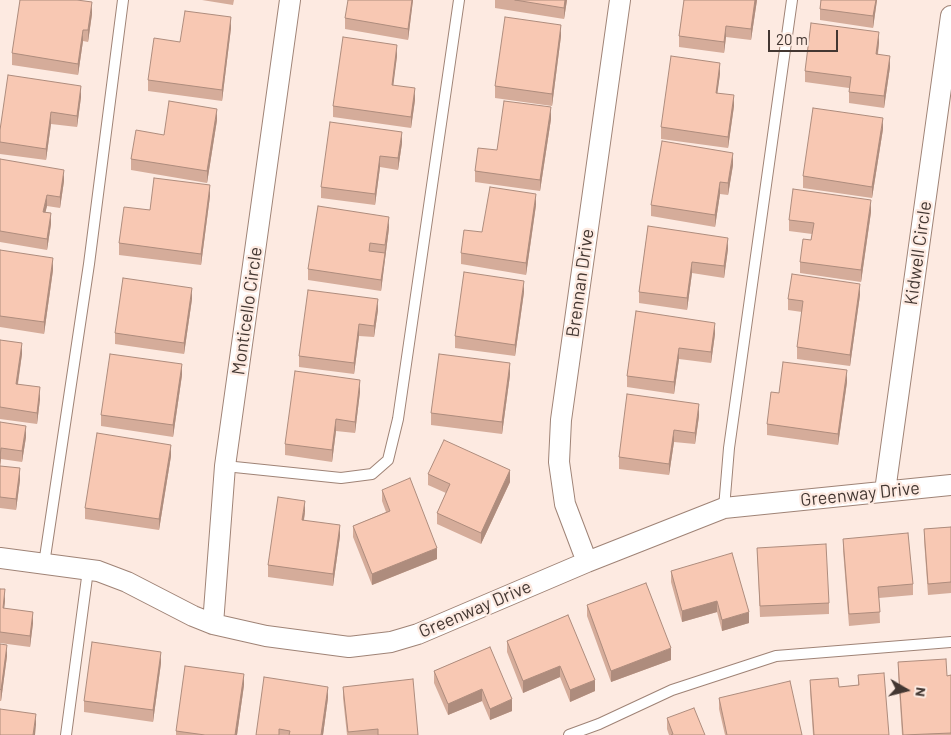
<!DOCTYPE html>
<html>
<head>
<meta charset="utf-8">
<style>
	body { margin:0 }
	#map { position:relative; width:951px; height:735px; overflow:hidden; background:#fdeae1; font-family:Barlow,sans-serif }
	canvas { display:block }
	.north { position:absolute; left:881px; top:665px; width:50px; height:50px; -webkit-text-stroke:4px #fdeae1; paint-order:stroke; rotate:98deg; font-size:14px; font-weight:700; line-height:20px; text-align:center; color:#433732 }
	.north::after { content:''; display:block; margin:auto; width:18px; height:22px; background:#433732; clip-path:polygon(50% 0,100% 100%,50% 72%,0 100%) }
	.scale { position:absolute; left:768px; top:30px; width:70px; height:22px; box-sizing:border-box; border:2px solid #433732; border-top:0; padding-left:6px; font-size:15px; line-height:18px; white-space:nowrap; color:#433732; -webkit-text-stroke:4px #fdeae1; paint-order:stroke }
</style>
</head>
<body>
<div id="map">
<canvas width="951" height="735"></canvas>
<div class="north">N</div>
<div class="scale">20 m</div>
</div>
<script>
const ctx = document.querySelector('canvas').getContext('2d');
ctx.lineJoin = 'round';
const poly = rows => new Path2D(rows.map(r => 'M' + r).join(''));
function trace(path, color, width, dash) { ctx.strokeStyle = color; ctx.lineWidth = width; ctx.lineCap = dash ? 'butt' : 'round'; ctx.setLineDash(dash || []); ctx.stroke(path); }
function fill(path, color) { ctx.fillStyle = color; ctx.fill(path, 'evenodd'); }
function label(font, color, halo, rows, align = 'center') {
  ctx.font = font + ' Barlow,sans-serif'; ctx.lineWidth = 4.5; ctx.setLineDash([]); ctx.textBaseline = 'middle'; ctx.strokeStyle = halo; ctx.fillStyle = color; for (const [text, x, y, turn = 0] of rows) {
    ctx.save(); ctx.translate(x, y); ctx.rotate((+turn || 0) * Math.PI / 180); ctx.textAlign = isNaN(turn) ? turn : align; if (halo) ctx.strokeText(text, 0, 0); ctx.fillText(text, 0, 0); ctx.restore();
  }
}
const lane = poly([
	[225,466,341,478,372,474,388,460,398,419,459,0],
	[724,508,729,448,792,0],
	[44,564,89,264,123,0],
	[66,735,88,570],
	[569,735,599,724,672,690,776,656,951,642]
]);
const street = poly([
	[885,491,951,16],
	[0,558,98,571,127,582,193,616,213,624,266,636,349,647,391,642,418,634,587,562,724,508,951,485],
	[587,562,565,504,559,462,561,420,620,0],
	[213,624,225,466,290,0]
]);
trace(lane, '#9f8376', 12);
trace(street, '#9f8376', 22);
trace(lane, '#fff', 10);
trace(street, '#fff', 20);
fill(poly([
	[202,0,234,0,233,5],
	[413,0,408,40,345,29,345,18],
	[495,0,567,0,564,19,495,8],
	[684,0,757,0,751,40,726,37,724,53,679,47,679,36],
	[821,0,877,0,873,28,820,20,820,9],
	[92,14,88,42,83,41,78,75,12,65,12,53],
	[231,28,222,101,148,91,148,80,180,42],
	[561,36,552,106,495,98,495,86],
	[879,43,878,54,890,67,884,108,849,103,849,88,805,82,805,71],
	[397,56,393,85,415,100,411,128,333,117,333,106],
	[720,74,717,93,734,106,728,148,661,139,661,127],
	[81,97,77,127,51,124,46,160,0,154,0,130],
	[551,119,540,191,475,182,475,171,497,150],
	[217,120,207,183,131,170,131,159,164,135],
	[883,129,872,198,803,188,803,176],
	[402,143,398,170,380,167,375,205,321,198,321,187],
	[0,159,64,181,60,208,47,206,45,212,51,224,47,250,0,242],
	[733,165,728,195,720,194,715,227,651,216,651,205],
	[210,196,201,265,119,255,119,243,150,210],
	[536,205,526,275,461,264,461,253,482,232],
	[871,212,861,282,800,273,800,262,811,240,812,234,789,231,789,220],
	[648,226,728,249,724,278,692,273,687,310,639,303,639,292],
	[389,228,381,291,308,280,308,269],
	[0,250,53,270,44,334,0,327],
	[524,292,515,356,455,348,455,336],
	[860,295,850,366,797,359,797,347,802,312,788,310,788,299],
	[192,299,184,354,115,344,115,333],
	[378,310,374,337,359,336,354,374,299,367,299,356],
	[636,311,715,334,711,363,679,359,674,394,627,387,627,376],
	[0,340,22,354,18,384,40,399,37,424,0,419],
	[182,375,173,437,101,426,101,415],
	[510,375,502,434,431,425,431,413],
	[847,382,838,445,767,435,767,424,779,393],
	[360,392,355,433,336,431,332,462,285,455,285,444],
	[699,416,695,444,674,442,669,475,619,469,619,457],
	[0,422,26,437,22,462,1,459,0,466,20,480,16,510,0,508],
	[171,456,159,530,85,519,85,508],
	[428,474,510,482,481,544,437,524,437,513,446,493,428,485],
	[382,490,437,559,372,585,353,537,353,526,386,512,382,501],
	[305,512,304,520,340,536,333,586,268,577,268,565],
	[951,527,951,593,928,595,924,540,924,529],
	[843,539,913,584,913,595,879,598,880,623,849,626,843,550],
	[757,548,829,603,829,614,760,617],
	[671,571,749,623,722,631,717,612,682,622,671,582],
	[0,589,5,601,4,608,33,623,30,647,0,643],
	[587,605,671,660,611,682,587,616],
	[568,615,595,691,570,702,560,677,523,693,507,652,507,641],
	[0,644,7,656,1,701,0,701],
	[490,647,512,711,490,720,482,701,448,715,434,683,434,671],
	[898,662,947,676,951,675,951,735,902,735,898,673],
	[161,663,153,722,84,712,84,701],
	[858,675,889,735,813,735,810,691,810,680,839,687,858,685],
	[244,685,237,735,176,735,176,731],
	[343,687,418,735,347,735,343,698],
	[328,698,323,735,256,735],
	[719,698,802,735,725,735,719,709],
	[667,718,705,735,669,735,667,729]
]), '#d5ac9a');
fill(poly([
	[412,0,413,0,408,40,408,29],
	[565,0,567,0,564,19,564,8],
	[755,0,757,0,751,40,751,29],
	[876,0,877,0,873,28,873,16],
	[92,2,92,14,88,42,88,30],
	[231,17,231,28,222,101,222,90],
	[561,25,561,36,552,106,552,94],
	[726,26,726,37,724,53,724,42],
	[83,30,83,41,78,75,78,64],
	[879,32,879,43,876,65,876,54],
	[397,45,397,56,392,96,392,85],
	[890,56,890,67,884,108,884,96],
	[720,63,720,74,716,104,716,93],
	[81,86,81,97,77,127,77,116],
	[415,88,415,100,411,128,411,117],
	[734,95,734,106,728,148,728,137],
	[551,107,551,119,540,191,540,180],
	[217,109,217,120,207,183,207,171],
	[51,112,51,124,46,160,46,149],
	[883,118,883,129,872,198,872,187],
	[402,132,402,143,398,170,398,158],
	[733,153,733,165,728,195,728,183],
	[380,156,380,167,375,205,375,194],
	[64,170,64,181,60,208,60,197],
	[720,182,720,194,715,227,715,215],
	[210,185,210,196,201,265,201,254],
	[536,194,536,205,526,275,526,263],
	[47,195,47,206,43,223,43,212],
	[871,200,871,212,861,282,861,270],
	[51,213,51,224,47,250,47,239],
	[389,217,389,228,381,291,381,280],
	[728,238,728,249,724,278,724,266],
	[53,258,53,270,44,334,44,322],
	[692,262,692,273,687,310,687,298],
	[524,281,524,292,515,356,515,345],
	[860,284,860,295,850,366,850,355],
	[192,288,192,299,184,354,184,343],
	[378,299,378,310,374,337,374,326],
	[715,323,715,334,711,363,711,352],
	[359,324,359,336,354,374,354,363],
	[22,343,22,354,16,395,16,384],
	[679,348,679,359,674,394,674,382],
	[510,363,510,375,502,434,502,422],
	[182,364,182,375,173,437,173,425],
	[847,370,847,382,838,445,838,434],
	[360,380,360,392,355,433,355,422],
	[40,387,40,399,37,424,37,413],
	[699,404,699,416,695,444,695,433],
	[336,419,336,431,332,462,332,450],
	[26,426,26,437,22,462,22,451],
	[674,430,674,442,669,475,669,464],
	[171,445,171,456,159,530,159,519],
	[1,448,1,459,0,468,0,457],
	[20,468,20,480,16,510,16,499],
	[510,470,510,482,481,544,481,533],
	[305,501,305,512,302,531,302,520],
	[340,525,340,536,333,586,333,574],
	[437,548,437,559,372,585,372,574],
	[5,589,5,601,3,619,3,608],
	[717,601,717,612,682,622,682,611],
	[33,612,33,623,30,647,30,636],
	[749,612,749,623,722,631,722,620],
	[7,645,7,656,1,701,1,690],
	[671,648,671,660,611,682,611,671],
	[161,652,161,663,153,722,153,710],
	[560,666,560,677,523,693,523,681],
	[244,674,244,685,237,735,235,735],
	[595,680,595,691,570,702,570,690],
	[328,687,328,698,323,735,321,735],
	[482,689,482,701,448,715,448,704],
	[512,699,512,711,490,720,490,709],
	[36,714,36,725,35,735,33,735]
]), '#ae8c7d');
const building = poly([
	[20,0,77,0,92,2,88,30,83,30,78,64,12,53,20,0],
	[348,0,412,0,408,29,345,18,348,0],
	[515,0,565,0,564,8,515,0],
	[684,0,755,0,751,29,726,26,724,42,679,36,684,0],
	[821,0,876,0,873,16,820,9,821,0],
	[185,11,231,17,222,90,148,80,154,38,180,42,185,11],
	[505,17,561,25,552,94,495,86,505,17],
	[811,23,879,32,876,54,890,56,884,96,849,92,851,77,805,71,811,23],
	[343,37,397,45,392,85,415,88,411,117,333,106,343,37],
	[671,56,720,63,716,93,734,95,728,137,661,127,671,56],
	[8,75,81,86,77,116,51,112,46,149,0,142,0,130,8,75],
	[169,101,217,109,207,171,131,159,136,130,164,135,169,101],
	[504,101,551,107,540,180,475,171,478,148,497,150,504,101],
	[813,108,883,118,872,187,803,176,813,108],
	[330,122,402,132,398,158,380,156,375,194,321,187,330,122],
	[662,141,733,153,728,183,720,182,715,215,651,205,662,141],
	[0,159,64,170,60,197,47,195,43,212,51,213,47,239,0,231,0,159],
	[154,178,210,185,201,254,119,243,124,207,150,210,154,178],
	[490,187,536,194,526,263,461,253,464,230,482,232,490,187],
	[793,189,871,200,861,270,800,262,803,239,811,240,814,223,789,220,793,189],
	[318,206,389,217,385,245,370,243,369,251,385,253,381,280,308,269,318,206],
	[648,226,728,238,724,266,692,262,687,298,639,292,648,226],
	[0,250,53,258,44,322,0,316,0,250],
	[464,272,524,281,515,345,455,336,464,272],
	[792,274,860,284,850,355,797,347,803,301,788,299,792,274],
	[123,278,192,288,184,343,115,333,123,278],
	[308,290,378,299,374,326,359,324,354,363,299,356,308,290],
	[636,311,715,323,711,352,679,348,674,382,627,376,636,311],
	[0,340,22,343,16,384,40,387,37,413,0,407,0,340],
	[110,354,182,364,173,425,101,415,110,354],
	[439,354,510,363,502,422,431,413,439,354],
	[783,362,847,370,838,434,767,424,771,392,779,393,783,362],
	[295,371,360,380,355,422,336,419,332,450,285,444,295,371],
	[627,394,699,404,695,433,674,430,669,464,619,457,627,394],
	[0,422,26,426,22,451,1,448,0,457,0,422],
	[97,433,171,445,159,519,85,508,97,433],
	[444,440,510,470,481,533,437,513,450,484,428,474,444,440],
	[0,466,20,468,16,499,0,497,0,466],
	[410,478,437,548,372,574,353,526,390,511,382,490,410,478],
	[278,497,305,501,302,520,340,525,333,574,268,565,278,497],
	[951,527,951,582,928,584,924,529,951,527],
	[908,533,913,584,878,587,880,612,849,614,843,539,908,533],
	[826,544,829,603,760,606,757,548,826,544],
	[732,553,749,612,722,620,717,601,682,611,671,571,732,553],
	[646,583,671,648,611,671,587,605,646,583],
	[0,589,5,589,3,608,33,612,30,636,0,632,0,589],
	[568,615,595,680,570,690,560,666,523,681,507,641,568,615],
	[92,642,161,652,153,710,84,701,92,642],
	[0,644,7,645,1,690,0,689,0,644],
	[490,647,512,699,490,709,482,689,448,704,434,671,490,647],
	[946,659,947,676,951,675,951,733,903,735,898,662,946,659],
	[185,666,244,674,235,735,205,735,176,731,185,666],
	[884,673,889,735,814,735,810,680,838,678,839,687,859,685,858,675,884,673],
	[264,677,328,687,321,735,289,735,290,731,279,729,279,735,256,735,264,677],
	[413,679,418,735,378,735,378,729,348,732,343,687,413,679],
	[790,681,802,735,727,735,719,698,790,681],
	[694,708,705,735,671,735,673,734,667,718,694,708],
	[0,709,36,714,33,735,0,735,0,709]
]);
fill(building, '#f8c8b3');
trace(building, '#ae8c7d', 1);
label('18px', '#433732', '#fdeae1', [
	["Kidwell Circle",918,253,-82],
	["Brennan Drive",580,283,-82],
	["Monticello Circle",247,311,-82],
	["Greenway Drive",860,494,-6],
	["Greenway Drive",475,609,-23]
]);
</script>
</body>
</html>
